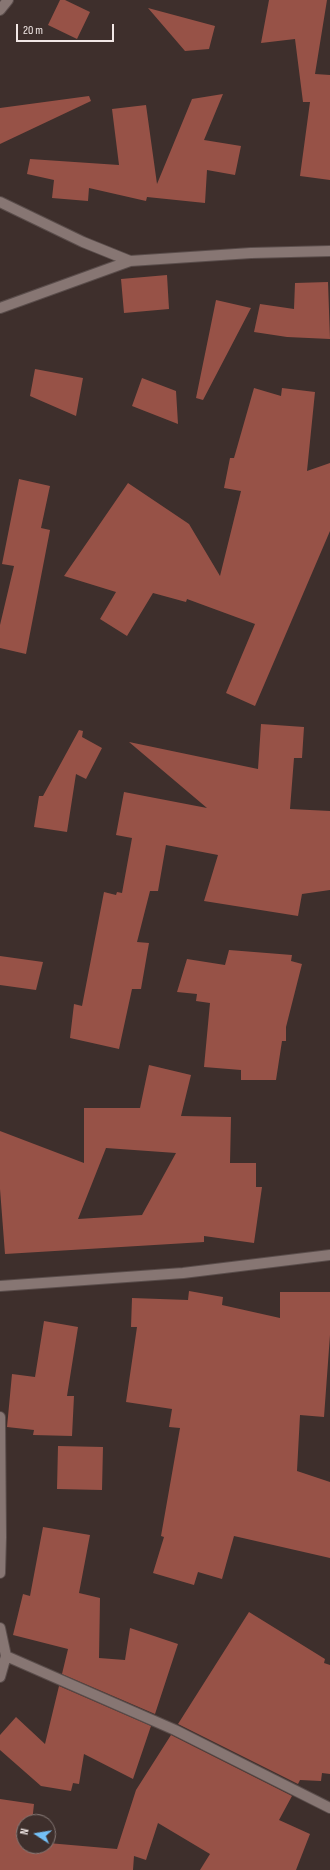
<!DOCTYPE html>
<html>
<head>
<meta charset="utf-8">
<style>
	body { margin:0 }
	#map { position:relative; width:330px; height:1870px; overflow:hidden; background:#3e2f2c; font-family:"Sofia Sans Condensed",sans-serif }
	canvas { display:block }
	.north { position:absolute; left:16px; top:1814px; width:40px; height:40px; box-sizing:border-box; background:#3e2f2c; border:1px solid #867976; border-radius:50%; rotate:282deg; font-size:11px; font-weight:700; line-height:16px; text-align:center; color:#f2e8e6 }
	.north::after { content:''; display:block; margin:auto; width:14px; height:18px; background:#74c0f6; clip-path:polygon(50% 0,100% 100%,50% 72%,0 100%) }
	.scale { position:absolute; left:16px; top:24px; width:98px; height:18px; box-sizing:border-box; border:2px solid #f2e8e6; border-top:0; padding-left:5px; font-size:12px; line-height:14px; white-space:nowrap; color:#f2e8e6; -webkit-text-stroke:3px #3e2f2c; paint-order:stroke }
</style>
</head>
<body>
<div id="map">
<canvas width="330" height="1870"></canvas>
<div class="north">N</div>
<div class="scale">20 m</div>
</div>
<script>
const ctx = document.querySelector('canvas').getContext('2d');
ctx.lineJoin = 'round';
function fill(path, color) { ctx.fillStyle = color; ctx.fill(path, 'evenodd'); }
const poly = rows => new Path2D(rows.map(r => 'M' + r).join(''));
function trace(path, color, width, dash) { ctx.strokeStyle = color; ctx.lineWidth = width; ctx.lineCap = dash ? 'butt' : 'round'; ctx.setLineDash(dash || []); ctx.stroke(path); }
fill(poly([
	[60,0,65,0,90,12,77,39,48,25],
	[269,0,327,0,315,74,330,75,330,180,300,176,310,102,303,102,295,39,261,43],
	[148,8,215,26,209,49,185,51],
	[223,94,204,140,241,146,235,175,207,170,205,203,147,197,146,201,89,188,88,201,52,198,54,180,27,174,30,159,119,165,112,109,146,105,157,184,192,99],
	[89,96,91,101,0,144,0,108],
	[167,275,169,309,124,313,121,279],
	[328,282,330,339,287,337,254,332,260,304,294,309,295,283],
	[216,300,251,308,203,400,196,398],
	[35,369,83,378,76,416,30,396],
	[142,378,176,391,178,424,132,406],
	[254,388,281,396,282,388,315,392,307,471,330,463,330,531,255,706,226,693,255,624,187,599,186,602,153,593,127,636,100,619,116,592,64,576,128,483,189,524,220,576,241,491,224,488,230,458,234,458],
	[19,479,50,486,41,528,50,530,26,654,0,648,0,625,14,566,2,564],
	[261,724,304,727,302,758,294,758,290,809,330,811,330,890,302,894,298,916,204,901,218,855,166,845,158,891,150,891,137,942,149,943,141,989,132,989,119,1049,70,1038,74,1004,82,1006,104,892,116,895,117,892,122,893,132,838,116,835,124,792,207,808,129,742,258,769],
	[79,730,83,731,82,737,102,748,86,779,76,774,67,832,34,827,39,796,43,796],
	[229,950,292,955,291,961,302,964,286,1027,286,1041,282,1041,276,1080,241,1080,241,1070,204,1067,210,1003,196,1001,197,994,177,992,187,959,225,965],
	[0,956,43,962,36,990,0,985],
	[149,1065,191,1075,181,1116,231,1117,230,1163,256,1163,256,1187,262,1187,254,1243,204,1236,204,1242,5,1254,0,1189,0,1131,84,1163,84,1108,140,1108],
	[106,1148,176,1153,142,1215,78,1219],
	[189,1291,223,1297,222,1305,280,1318,280,1292,330,1292,330,1335,324,1417,300,1415,297,1471,330,1482,330,1558,234,1536,222,1579,198,1572,194,1585,153,1573,164,1537,161,1536,180,1428,169,1427,172,1409,126,1402,137,1327,131,1327,132,1298,188,1300],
	[44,1321,78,1327,67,1396,74,1396,72,1436,33,1435,34,1430,7,1427,12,1374,35,1377],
	[58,1446,103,1447,102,1490,57,1489],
	[43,1527,90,1535,79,1593,100,1598,99,1658,125,1660,130,1628,178,1644,155,1714,62,1674,68,1649,13,1635,23,1594,30,1596],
	[249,1612,325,1659,324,1663,330,1665,330,1774,322,1773,321,1781,300,1780,298,1784,178,1724],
	[59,1686,151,1726,133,1779,84,1754,79,1784,73,1783,71,1791,41,1786,0,1750,0,1735,16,1717,45,1744],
	[171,1735,292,1796,279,1820,310,1834,296,1870,200,1870,210,1854,158,1823,146,1860,134,1856,133,1870,0,1870,0,1799,34,1804,32,1822,24,1822,24,1846,48,1846,48,1843,117,1849,136,1790]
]), '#975247');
const minor = poly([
	[0,10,8,0],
	[0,202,83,242,130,261,251,253,330,251],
	[0,308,130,261],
	[0,1286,183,1273,330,1255],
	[0,1417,1,1537,0,1573],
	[0,1628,6,1656,0,1677],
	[6,1656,175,1730,330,1808]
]);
trace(minor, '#5a4d4b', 12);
trace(minor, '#877673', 10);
</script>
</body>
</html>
